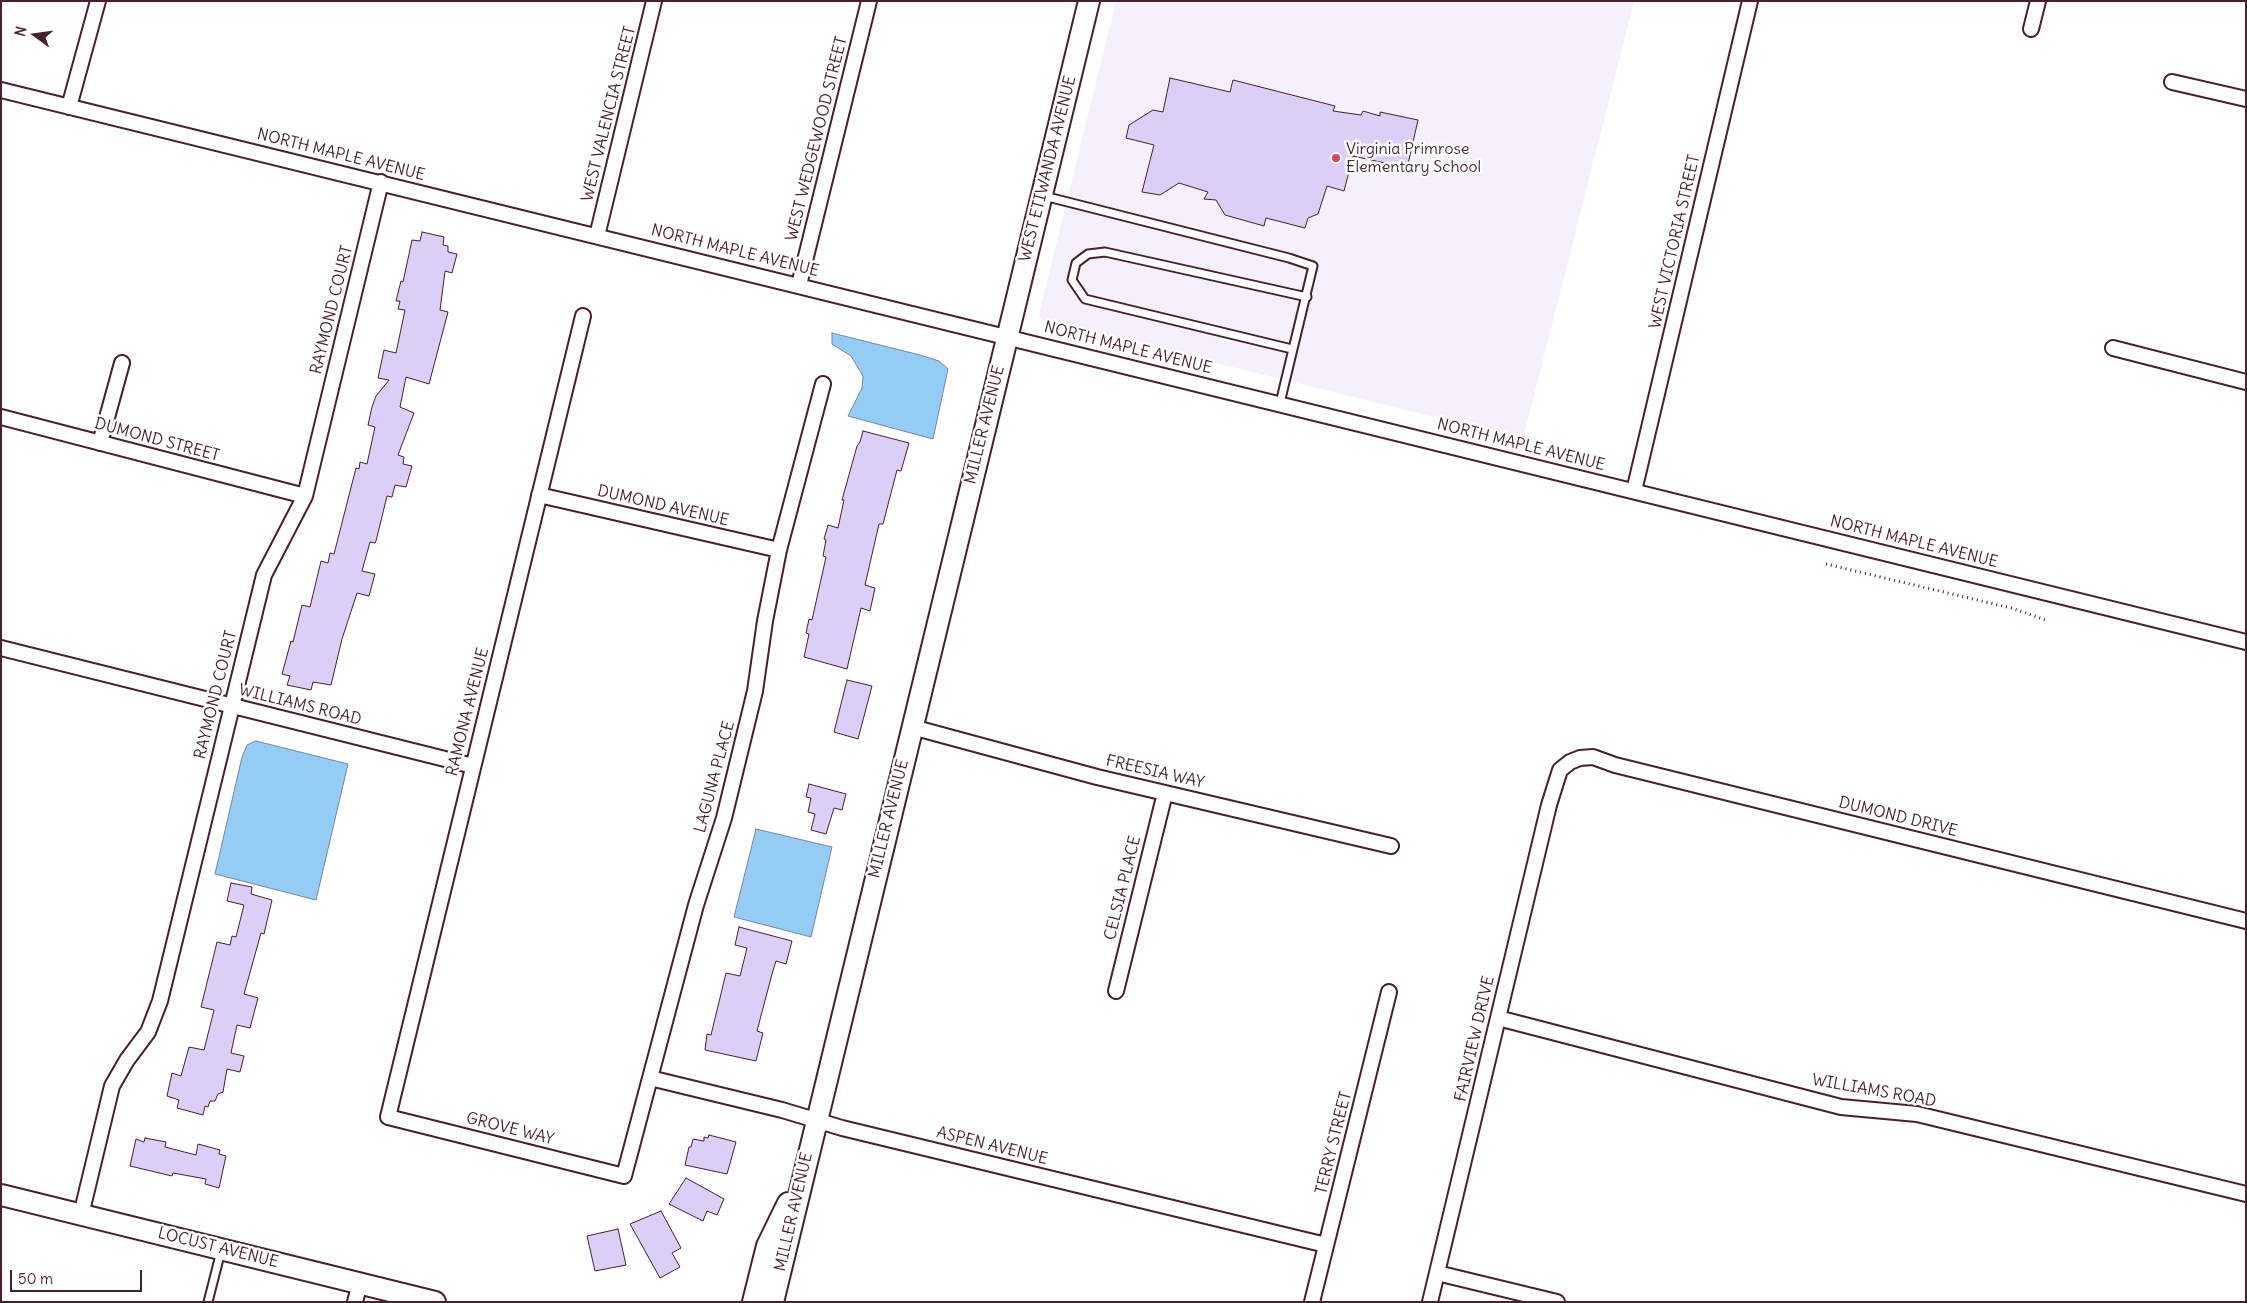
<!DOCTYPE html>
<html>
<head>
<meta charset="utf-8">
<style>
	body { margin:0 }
	#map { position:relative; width:2247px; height:1303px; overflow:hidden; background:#fff; font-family:Delius,sans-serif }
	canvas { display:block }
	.frame { position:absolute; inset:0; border:2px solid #4a1f2b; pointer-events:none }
	.north { position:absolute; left:10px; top:10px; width:50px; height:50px; -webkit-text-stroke:4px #fff; paint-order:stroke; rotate:284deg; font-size:14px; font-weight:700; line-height:20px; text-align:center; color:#4a1f2b }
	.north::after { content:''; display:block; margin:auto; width:18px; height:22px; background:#4a1f2b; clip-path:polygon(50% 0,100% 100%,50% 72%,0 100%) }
	.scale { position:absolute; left:10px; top:1270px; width:132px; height:22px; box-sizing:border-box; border:2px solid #4a1f2b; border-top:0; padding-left:6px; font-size:15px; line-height:18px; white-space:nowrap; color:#4a1f2b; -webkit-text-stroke:4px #fff; paint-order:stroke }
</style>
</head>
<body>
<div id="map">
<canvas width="2247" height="1303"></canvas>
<div class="frame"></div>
<div class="north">N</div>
<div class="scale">50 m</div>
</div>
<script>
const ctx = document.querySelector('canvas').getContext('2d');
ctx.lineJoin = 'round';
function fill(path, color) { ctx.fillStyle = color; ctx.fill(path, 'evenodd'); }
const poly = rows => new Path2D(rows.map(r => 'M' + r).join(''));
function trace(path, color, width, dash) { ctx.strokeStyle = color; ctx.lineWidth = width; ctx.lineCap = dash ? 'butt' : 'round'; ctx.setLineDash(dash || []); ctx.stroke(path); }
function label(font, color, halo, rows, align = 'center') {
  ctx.font = font + ' Delius,sans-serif'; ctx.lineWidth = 5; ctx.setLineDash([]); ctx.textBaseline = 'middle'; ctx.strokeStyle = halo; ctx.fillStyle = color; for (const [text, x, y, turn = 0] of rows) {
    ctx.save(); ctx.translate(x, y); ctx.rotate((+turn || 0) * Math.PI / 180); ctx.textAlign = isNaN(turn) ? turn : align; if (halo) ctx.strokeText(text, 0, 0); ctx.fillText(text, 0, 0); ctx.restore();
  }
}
fill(poly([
	[1116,1,1634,1,1523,439,1042,320,1039,314]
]), '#f4f1fd');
const water = poly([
	[832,333,920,355,939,361,948,369,933,439,848,416,862,388,863,376,851,356,832,344,832,333],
	[256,741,348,764,316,900,215,874,242,757,247,745,256,741],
	[756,829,832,847,811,937,734,917,756,829]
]);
fill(water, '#94ccf3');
trace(water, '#7687a3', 1);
const building = poly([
	[1170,78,1230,92,1233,80,1335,106,1333,111,1361,115,1363,111,1380,116,1380,112,1418,120,1408,164,1403,167,1353,156,1344,191,1327,186,1318,214,1308,218,1305,228,1266,218,1264,226,1225,215,1216,200,1204,199,1208,192,1179,183,1160,195,1142,192,1154,145,1126,138,1129,125,1153,110,1163,112,1170,78],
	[422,232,444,237,443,245,448,246,448,252,457,254,452,273,445,271,440,310,448,312,429,384,406,377,400,407,414,413,398,455,404,457,403,464,412,466,406,487,395,485,392,497,387,496,376,541,375,543,370,542,362,571,375,574,369,596,357,593,342,639,331,685,313,682,311,690,287,685,290,676,282,674,291,641,293,642,302,605,310,607,321,561,328,563,330,553,334,554,356,468,359,469,360,462,367,464,375,427,368,425,372,407,376,396,389,380,378,378,384,350,396,353,405,310,398,309,400,301,396,301,401,281,403,282,412,240,420,241,422,232],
	[863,431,909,443,901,471,897,470,883,524,879,524,865,585,875,588,870,611,861,608,847,669,804,657,809,634,806,633,809,619,812,620,826,557,823,556,826,540,824,539,828,525,838,528,844,500,842,500,857,446,860,442,863,431],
	[847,680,872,686,858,739,834,732,847,680],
	[809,784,846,794,842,810,834,808,826,834,811,830,815,814,808,812,811,798,806,797,809,784],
	[231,883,252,887,251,894,272,900,264,934,261,933,244,994,258,998,250,1028,237,1025,231,1053,244,1056,240,1072,227,1069,223,1092,218,1094,215,1101,210,1101,208,1107,205,1106,203,1115,177,1108,179,1100,167,1096,172,1073,181,1076,189,1047,204,1050,214,1010,201,1007,217,942,230,945,232,936,236,937,244,905,227,901,231,883],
	[739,927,792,941,786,964,776,961,772,974,757,1031,763,1033,756,1061,705,1050,707,1034,711,1035,726,973,740,976,747,948,735,945,739,927],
	[709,1135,736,1142,727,1174,685,1165,689,1147,691,1147,693,1139,704,1141,704,1137,708,1138,709,1135],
	[145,1138,166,1142,165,1147,196,1155,198,1144,220,1150,219,1154,226,1156,219,1188,205,1184,206,1179,173,1173,172,1176,130,1166,136,1139,144,1142,145,1138],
	[686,1178,724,1199,717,1215,707,1211,703,1221,669,1204,686,1178],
	[661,1211,681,1248,672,1253,680,1267,660,1278,630,1224,661,1211],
	[618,1229,626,1265,595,1271,587,1236,618,1229]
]);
fill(building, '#dbcff8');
trace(building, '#4a1f2b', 1);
const lane = poly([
	[1044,196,1289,258,1313,266,1280,403],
	[1292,349,1085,299,1072,280,1076,263,1088,254,1105,252,1307,297],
	[208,1302,221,1251]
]);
const street = poly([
	[2031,29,2038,1],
	[2172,82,2246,99],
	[1,90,2246,642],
	[69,107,98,1],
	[597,236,654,1],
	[799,285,869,1],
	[583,316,388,1117,624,1176,696,905,724,818,755,691,765,621,779,550,823,384],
	[2113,348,2246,382],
	[1,417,305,496],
	[100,443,122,363],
	[1634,491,1750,1],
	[539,495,779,550],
	[1,648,473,766],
	[912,727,1097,777,1391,846],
	[1116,991,1165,793],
	[1498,1018,1841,1107,1917,1114,2246,1194],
	[650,1078,782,1110,842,1128,1326,1245],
	[81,1215,112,1086,127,1060,148,1032,160,1001,264,575,305,496,381,182],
	[1437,1273,1557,1302],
	[355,1302,360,1283],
	[1312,1302,1389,992],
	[1430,1302,1549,805,1560,770,1570,762,1580,758,1593,757,1615,765,2246,921]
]);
const secondary = poly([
	[1,1195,435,1302],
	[753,1302,767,1246,788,1203],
	[773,1302,1089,1]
]);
trace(lane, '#4a1f2b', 11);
trace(street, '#4a1f2b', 18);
trace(secondary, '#4a1f2b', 24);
trace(poly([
	[1826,564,2011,608,2046,620]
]), '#4a1f2b', 3, [1, 4]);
trace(lane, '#fff', 7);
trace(street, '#fff', 14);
trace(secondary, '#fff', 20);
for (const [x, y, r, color] of [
	[1336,158,5,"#d1495b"]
]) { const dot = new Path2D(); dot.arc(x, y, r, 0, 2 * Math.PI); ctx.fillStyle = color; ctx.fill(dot); trace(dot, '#fff', 2); }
label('16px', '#4a1f2b', '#fff', [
	["WEST VALENCIA STREET",609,114,-76],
	["WEST WEDGEWOOD STREET",817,139,-76],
	["NORTH MAPLE AVENUE",341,155,14],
	["WEST ETIWANDA AVENUE",1048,169,-76],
	["WEST VICTORIA STREET",1675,242,-77],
	["NORTH MAPLE AVENUE",735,251,14],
	["RAYMOND COURT",332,310,-76],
	["NORTH MAPLE AVENUE",1128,348,14],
	["MILLER AVENUE",985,425,-76],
	["DUMOND STREET",157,440,15],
	["NORTH MAPLE AVENUE",1521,445,14],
	["DUMOND AVENUE",663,506,13],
	["NORTH MAPLE AVENUE",1914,542,14],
	["RAYMOND COURT",216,695,-76],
	["WILLIAMS ROAD",300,705,14],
	["RAMONA AVENUE",468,712,-76],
	["FREESIA WAY",1155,772,13],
	["LAGUNA PLACE",715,777,-75],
	["DUMOND DRIVE",1898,817,14],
	["MILLER AVENUE",889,819,-76],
	["CELSIA PLACE",1123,888,-76],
	["FAIRVIEW DRIVE",1475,1039,-77],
	["WILLIAMS ROAD",1874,1091,10],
	["GROVE WAY",510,1129,14],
	["TERRY STREET",1334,1143,-76],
	["ASPEN AVENUE",992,1146,14],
	["MILLER AVENUE",794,1212,-77],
	["LOCUST AVENUE",218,1248,14]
]);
label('16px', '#4a1f2b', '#fff', [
	["Virginia Primrose",1346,149],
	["Elementary School",1346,167]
], 'left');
</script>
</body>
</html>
